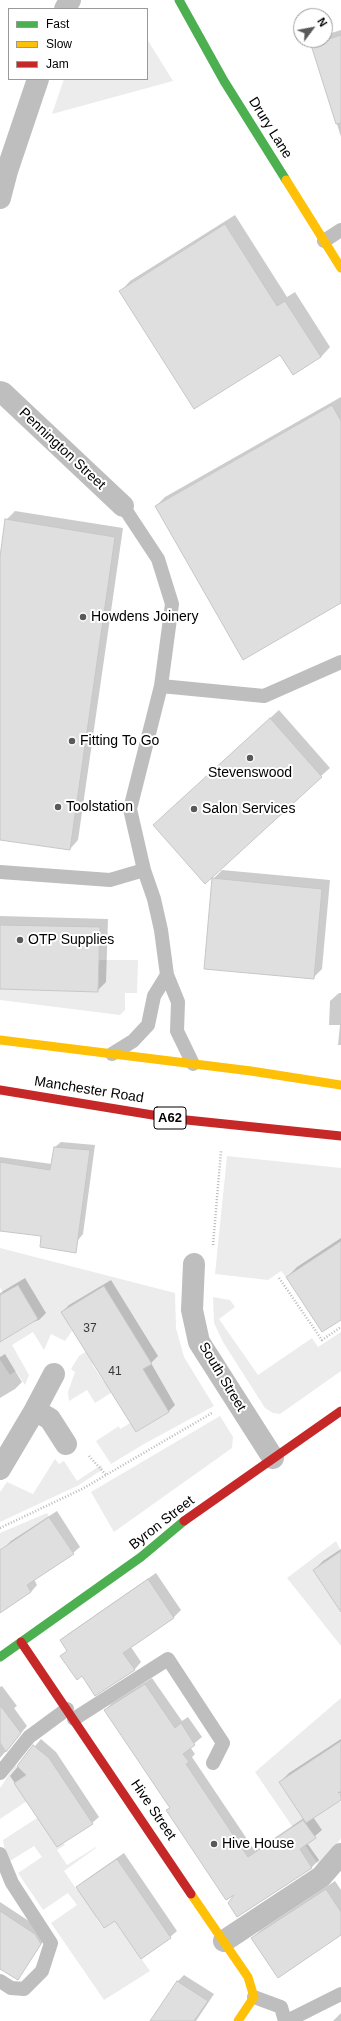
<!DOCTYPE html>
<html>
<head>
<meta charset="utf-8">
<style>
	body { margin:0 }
	#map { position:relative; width:341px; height:2021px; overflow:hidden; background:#fff; font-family:Helvetica,sans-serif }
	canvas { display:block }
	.legend { position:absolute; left:8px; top:8px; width:140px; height:72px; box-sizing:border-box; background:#fff; border:1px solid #999; margin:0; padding:5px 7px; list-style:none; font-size:12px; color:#000 }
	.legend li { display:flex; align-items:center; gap:8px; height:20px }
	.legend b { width:20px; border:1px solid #999 }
	.north { position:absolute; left:293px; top:8px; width:40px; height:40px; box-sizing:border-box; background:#fff; border:1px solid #999; border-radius:50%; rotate:58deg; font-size:11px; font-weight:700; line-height:16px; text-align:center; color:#000 }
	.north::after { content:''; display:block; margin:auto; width:14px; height:18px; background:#595959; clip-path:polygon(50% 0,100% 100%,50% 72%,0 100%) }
</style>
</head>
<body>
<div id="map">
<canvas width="341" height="2021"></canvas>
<ul class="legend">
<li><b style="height:5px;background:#4caf50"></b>Fast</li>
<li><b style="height:5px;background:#ffc107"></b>Slow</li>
<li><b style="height:5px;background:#c62828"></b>Jam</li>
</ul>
<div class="north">N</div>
</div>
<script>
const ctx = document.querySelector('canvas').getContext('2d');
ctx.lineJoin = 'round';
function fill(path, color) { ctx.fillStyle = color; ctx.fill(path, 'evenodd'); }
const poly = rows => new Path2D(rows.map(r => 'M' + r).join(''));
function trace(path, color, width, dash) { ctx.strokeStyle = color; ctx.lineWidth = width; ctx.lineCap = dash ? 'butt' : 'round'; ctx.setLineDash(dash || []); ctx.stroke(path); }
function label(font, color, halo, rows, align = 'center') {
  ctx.font = font + ' Helvetica,sans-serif'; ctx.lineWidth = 4; ctx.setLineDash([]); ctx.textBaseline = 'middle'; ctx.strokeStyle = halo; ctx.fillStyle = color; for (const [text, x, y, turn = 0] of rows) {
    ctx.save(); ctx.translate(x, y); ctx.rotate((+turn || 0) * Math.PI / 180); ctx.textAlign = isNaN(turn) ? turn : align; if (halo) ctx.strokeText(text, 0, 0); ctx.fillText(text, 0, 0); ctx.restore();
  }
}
fill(poly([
	[147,39,173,81,52,114,64,79,147,79],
	[99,960,138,960,137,993,125,993,125,1010,120,1015,0,1000,0,989,98,992],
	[227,1156,341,1168,341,1241,286,1277,281,1271,268,1280,215,1274],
	[0,1248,175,1293,176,1328,184,1357,214,1406,144,1444,111,1464,96,1441,119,1426,120,1429,130,1423,137,1432,169,1412,158,1393,122,1386,95,1403,87,1390,69,1401,68,1392,75,1372,71,1369,79,1356,98,1344,103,1286,71,1306,77,1315,67,1321,72,1331,65,1341,51,1334,44,1350,33,1332,12,1345,29,1375,25,1385,16,1371,10,1375,0,1360,0,1342,38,1319,18,1285,3,1293,0,1287],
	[103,1357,152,1364,119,1384,113,1375,103,1381,92,1364],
	[213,1297,230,1300,235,1307,219,1319,258,1375,312,1338,318,1347,341,1332,341,1371,280,1414,273,1413,265,1408,223,1342,214,1323],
	[220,1416,233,1437,232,1448,114,1532,91,1492],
	[55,1459,59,1464,64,1461,77,1481,101,1465,103,1469,79,1485,0,1522,0,1492,7,1482,33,1494],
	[47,1513,49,1517,3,1548,0,1559,0,1533],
	[336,1541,341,1551,313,1570,341,1612,341,1646,287,1578],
	[341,1698,341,1741,279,1782,302,1817,340,1801,341,1803,341,1838,334,1848,318,1864,255,1772],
	[15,1765,26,1775,33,1797,0,1819,0,1788],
	[40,1816,65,1845,57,1850,67,1865,96,1847,96,1848,64,1871,77,1890,88,1882,107,1910,96,1918,103,1928,115,1921,150,1971,104,2000,51,1923,77,1905,68,1893,43,1910,18,1873,42,1857,34,1846,10,1861,6,1857,3,1840]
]), '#ececec');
fill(poly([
	[341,30,341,137,312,45,317,40,325,40,325,35],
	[235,215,287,297,295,292,330,347,321,357,294,374,280,354,121,291,130,281],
	[341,397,341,602,156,506,165,497],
	[15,511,123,528,78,840,70,849,0,839,0,566,6,520],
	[279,710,330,768,321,776,163,817],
	[222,870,330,880,322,969,313,978,213,879],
	[0,916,108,919,106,982,97,991,0,988],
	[339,993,341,993,341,1045,338,1045,340,1025,329,1025,330,1001],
	[61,1142,95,1145,83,1234,78,1240,0,1230,0,1157,52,1164,55,1147],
	[341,1238,341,1319,287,1277,297,1267],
	[25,1278,46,1313,39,1320,0,1333,0,1293],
	[111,1280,158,1356,151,1363,175,1405,168,1412,62,1312,69,1305],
	[5,1354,22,1382,15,1389,0,1398,0,1357],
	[57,1511,80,1547,73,1553,34,1579,37,1585,31,1592,0,1612,0,1557,4,1548,11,1541],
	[341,1549,341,1610,314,1570,323,1561],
	[156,1573,181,1610,174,1617,131,1647,141,1662,135,1669,95,1694,82,1675,62,1656,68,1650,61,1640,68,1634],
	[152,1678,182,1721,188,1717,202,1737,190,1747,195,1754,192,1757,255,1851,304,1818,280,1782,289,1773,341,1739,341,1799,313,1817,322,1830,307,1843,319,1860,312,1867,237,1916,237,1891,171,1807,105,1710,112,1703],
	[2,1686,17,1706,14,1708,27,1726,0,1758,0,1687],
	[41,1739,56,1752,99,1817,92,1823,58,1846,10,1776],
	[124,1853,177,1931,170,1937,115,1920,77,1888,84,1881],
	[335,1881,341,1890,341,1934,252,1938,261,1930],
	[0,1902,41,1929,46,1937,22,1973,0,1968],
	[184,1975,214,1994,196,2021,151,2021,177,1982],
	[341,2013,341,2021,333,2021]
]), '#0003');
const building = poly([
	[341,35,341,123,336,124,311,45,341,35],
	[225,224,277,306,285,301,321,357,293,375,280,355,194,409,119,291,225,224],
	[332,405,341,421,341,603,243,660,155,506,332,405],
	[5,519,115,537,70,850,0,840,0,557,5,519],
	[270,718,322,777,205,884,153,825,270,718],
	[212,878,322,889,314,979,204,969,212,878],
	[0,925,100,927,98,992,0,989,0,925],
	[54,1147,90,1150,76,1253,40,1247,41,1236,0,1231,0,1162,50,1170,54,1147],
	[341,1241,341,1320,322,1332,286,1277,341,1241],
	[18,1285,38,1319,0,1342,0,1295,18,1285],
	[104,1286,152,1364,143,1369,169,1412,136,1432,61,1312,104,1286],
	[49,1517,74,1554,27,1585,31,1592,0,1613,0,1550,49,1517],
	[341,1551,341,1612,313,1570,341,1551],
	[148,1579,174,1618,123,1653,135,1670,95,1696,82,1676,77,1680,60,1656,67,1651,60,1640,148,1579],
	[145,1684,175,1728,181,1723,195,1745,183,1754,189,1762,186,1764,248,1857,303,1820,316,1838,300,1849,312,1868,237,1917,228,1903,234,1895,226,1900,166,1810,170,1808,104,1710,145,1684],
	[0,1705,21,1733,6,1752,0,1743,0,1705],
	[341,1741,341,1800,306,1823,279,1782,341,1741],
	[33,1745,49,1758,93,1824,57,1847,14,1783,26,1775,17,1766,33,1745],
	[117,1859,171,1938,141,1959,115,1921,104,1928,76,1887,117,1859],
	[326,1889,341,1912,341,1935,278,1978,251,1938,326,1889],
	[0,1911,35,1934,41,1944,18,1980,0,1969,0,1911],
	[177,1981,208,2001,194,2021,150,2021,177,1981]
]);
fill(building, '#dfdfdf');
trace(building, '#c7c7c7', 1);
trace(poly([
	[213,1245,221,1151],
	[279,1278,322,1340,341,1327],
	[89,1456,106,1475],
	[0,1528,82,1489,212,1413],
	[339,1792,341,1795]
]), '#b9b9b9', 2.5, [1, 2]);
trace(poly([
	[324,241,341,230],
	[123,506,158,559,172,604,161,686,130,809,144,870,154,899,161,930,167,975,178,1002,177,1031,193,1064],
	[161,686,264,696,341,662],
	[0,872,110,880,144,870],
	[112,1054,133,1041,148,1025,154,996,167,975],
	[74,1719,168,1659,223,1743,213,1763],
	[0,1773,29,1737,67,1709],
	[0,1854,12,1883,51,1943,42,1971,24,1989,11,1988,0,1981],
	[254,1997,281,2007,285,2021],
	[287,2021,341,1994]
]), '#bebebe', 14);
trace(poly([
	[65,9,70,0],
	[0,198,7,171,38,79],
	[0,392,3,393,123,506],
	[194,1264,192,1310,199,1342,273,1458],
	[35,1410,50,1419,66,1444],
	[0,1469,35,1410,54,1374],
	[224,1941,321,1877,341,1854]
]), '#bebebe', 22);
trace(poly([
	[179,0,224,81,286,180],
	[0,1657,141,1557,184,1521]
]), '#4caf50', 9);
trace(poly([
	[286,180,341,268],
	[0,1040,251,1071,341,1085],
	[191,1894,248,1977,254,1997,238,2021]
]), '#ffc107', 9);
trace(poly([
	[0,1090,177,1119,341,1136],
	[184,1521,341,1411],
	[21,1642,191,1894]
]), '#c62828', 9);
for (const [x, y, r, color] of [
	[83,617,4,"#595959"],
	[72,741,4,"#595959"],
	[250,758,4,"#595959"],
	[58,807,4,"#595959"],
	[194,809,4,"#595959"],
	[20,940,4,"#595959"],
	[214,1844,4,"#595959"]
]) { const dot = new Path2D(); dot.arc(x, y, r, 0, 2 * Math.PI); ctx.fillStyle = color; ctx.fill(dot); trace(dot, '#fff', 1.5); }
label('12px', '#383838', null, [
	["37",90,1329],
	["41",115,1372]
]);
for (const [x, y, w] of [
	[170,1118,32]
]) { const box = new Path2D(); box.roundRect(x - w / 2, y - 11, w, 22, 3); ctx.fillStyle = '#fff'; ctx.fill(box); trace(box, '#000', 1); }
label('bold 13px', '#000', null, [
	["A62",170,1118]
]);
label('14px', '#000', '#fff', [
	["Drury Lane",270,128,58],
	["Pennington Street",62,449,43],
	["Manchester Road",89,1090,9],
	["South Street",222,1377,59],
	["Byron Street",162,1523,-38],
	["Hive Street",153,1810,56]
]);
label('14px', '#000', '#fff', [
	["Howdens Joinery",91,617],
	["Fitting To Go",80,741],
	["Stevenswood",250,773,"center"],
	["Toolstation",66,807],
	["Salon Services",202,809],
	["OTP Supplies",28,940],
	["Hive House",222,1844]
], 'left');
</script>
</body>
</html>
